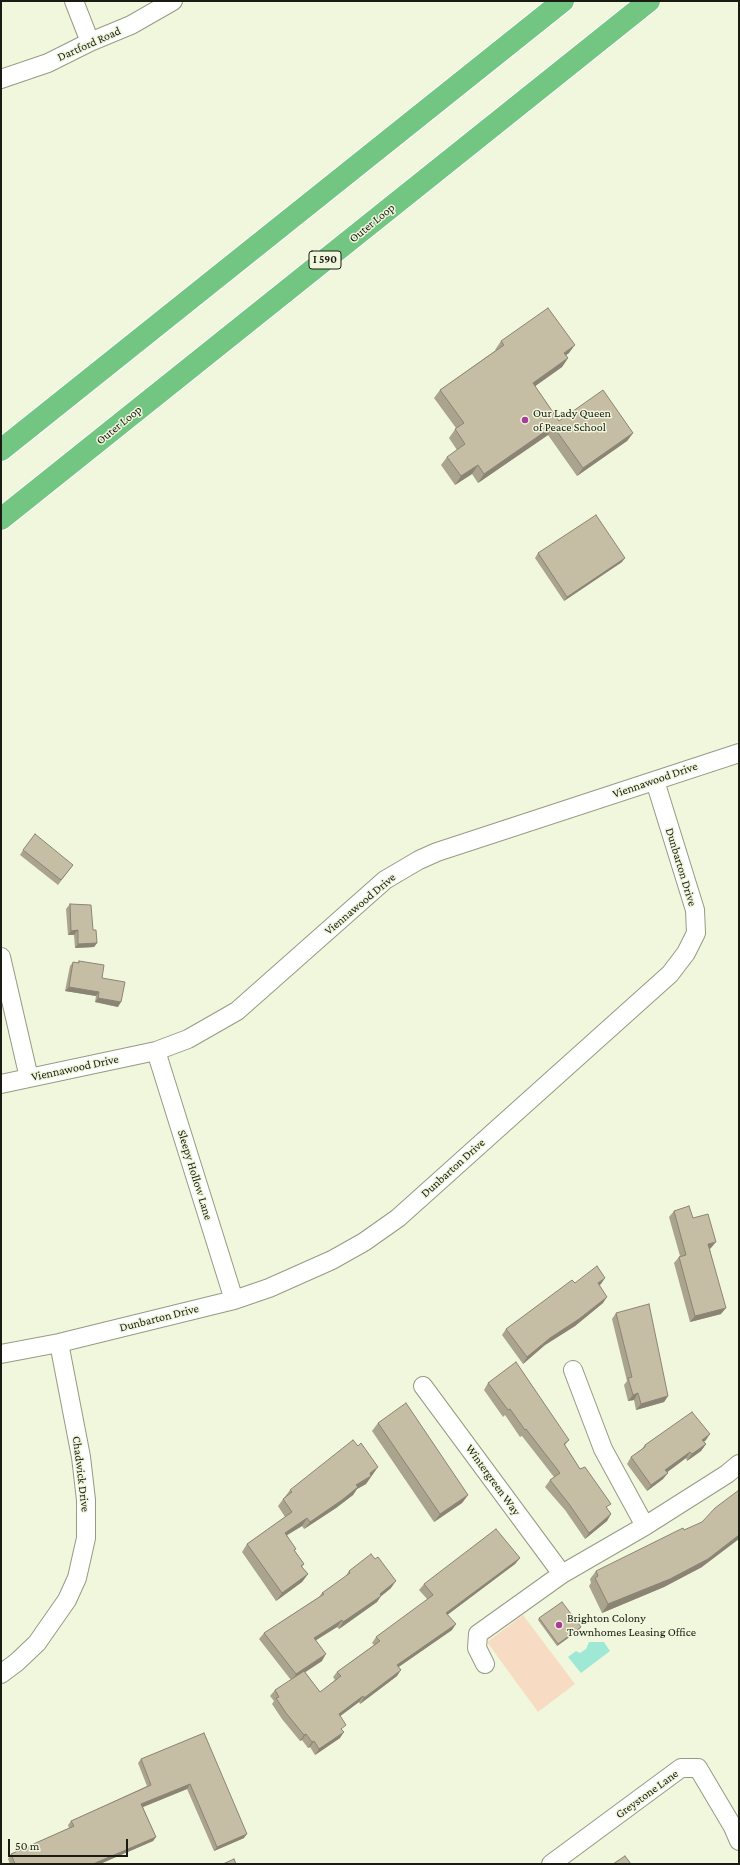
<!DOCTYPE html>
<html>
<head>
<meta charset="utf-8">
<style>
	body { margin:0 }
	#map { position:relative; width:740px; height:1865px; overflow:hidden; background:#f0f7dd; font-family:"Crimson Pro",serif }
	canvas { display:block }
	.frame { position:absolute; inset:0; border:2px solid #1a1c13; pointer-events:none }
	.scale { position:absolute; left:8px; top:1839px; width:120px; height:18px; box-sizing:border-box; border:2px solid #1a1c13; border-top:0; padding-left:5px; font-size:12px; line-height:14px; white-space:nowrap; color:#1a1c13; -webkit-text-stroke:3px #f0f7dd; paint-order:stroke }
</style>
</head>
<body>
<div id="map">
<canvas width="740" height="1865"></canvas>
<div class="frame"></div>
<div class="scale">50 m</div>
</div>
<script>
const ctx = document.querySelector('canvas').getContext('2d');
ctx.lineJoin = 'round';
function fill(path, color) { ctx.fillStyle = color; ctx.fill(path, 'evenodd'); }
const poly = rows => new Path2D(rows.map(r => 'M' + r).join(''));
function trace(path, color, width, dash) { ctx.strokeStyle = color; ctx.lineWidth = width; ctx.lineCap = dash ? 'butt' : 'round'; ctx.setLineDash(dash || []); ctx.stroke(path); }
function label(font, color, halo, rows, align = 'center') {
  ctx.font = font + ' "Crimson Pro",serif'; ctx.lineWidth = 3; ctx.setLineDash([]); ctx.textBaseline = 'middle'; ctx.strokeStyle = halo; ctx.fillStyle = color; for (const [text, x, y, turn = 0] of rows) {
    ctx.save(); ctx.translate(x, y); ctx.rotate((+turn || 0) * Math.PI / 180); ctx.textAlign = isNaN(turn) ? turn : align; if (halo) ctx.strokeText(text, 0, 0); ctx.fillText(text, 0, 0); ctx.restore();
  }
}
fill(poly([
	[523,1615,575,1684,538,1712,487,1642]
]), '#f8dbc3');
fill(poly([
	[589,1642,604,1642,610,1651,581,1673,568,1657,576,1651,580,1653,586,1649]
]), '#9fe8d6');
const minor = poly([
	[74,1,90,42],
	[1,79,48,63,90,42,131,25,173,1],
	[1,957,29,1078],
	[156,1051,234,1300],
	[1,1084,156,1051,188,1039,237,1011,385,880,419,860,437,852,739,753],
	[1,1354,59,1343,234,1300,269,1288,332,1260,364,1242,398,1218,670,974,686,953,696,933,695,910,655,781],
	[573,1370,603,1449,645,1526],
	[423,1386,562,1574],
	[485,1664,477,1648,478,1634,562,1574,645,1526,727,1474,739,1464],
	[1,1674,17,1662,37,1643,67,1600,77,1578,86,1538,86,1500,81,1457,59,1343],
	[551,1864,681,1768,698,1768,733,1827,739,1841]
]);
const highway = poly([
	[1,450,563,1],
	[1,519,649,1]
]);
trace(minor, '#959b83', 20);
trace(highway, '#fff', 24);
trace(minor, '#fff', 18);
trace(highway, '#72c681', 22);
fill(poly([
	[501,341,569,353,566,355,568,358,562,367,535,386,559,421,633,433,627,441,577,476,548,435,478,483,472,474,455,485,441,465,447,457,457,450,449,438,456,428,434,398,440,390,496,350,495,350],
	[538,553,622,562,564,601,535,558],
	[23,850,73,865,58,885,20,855],
	[70,904,93,930,97,943,94,947,75,948,74,935,68,935,66,909],
	[79,961,102,978,118,1007,95,1002,96,996,65,991,70,966,73,962,78,963],
	[674,1211,693,1218,711,1248,710,1249,721,1314,690,1322,674,1263,679,1257,680,1256,669,1217],
	[575,1283,601,1284,599,1285,603,1303,575,1326,545,1345,523,1364,502,1335,506,1329],
	[616,1313,668,1396,664,1402,636,1410,634,1400,628,1401,624,1385,627,1381,612,1319],
	[488,1383,569,1440,565,1445,580,1469,611,1514,607,1521,585,1539,565,1510,545,1487,550,1480,554,1477,522,1436,520,1437,505,1415,503,1417,484,1390],
	[378,1423,468,1495,462,1503,434,1522,372,1431],
	[706,1440,704,1442,706,1444,701,1451,687,1461,686,1458,667,1472,663,1479,647,1491,627,1464,631,1457,641,1450,645,1445],
	[373,1474,371,1476,366,1484,357,1489,353,1495,336,1508,304,1529,302,1526,287,1535,295,1551,304,1564,302,1567,308,1574,302,1582,276,1601,242,1552,247,1544,285,1517,278,1506,290,1490],
	[520,1558,515,1564,448,1614,452,1630,398,1667,397,1676,360,1704,359,1702,340,1716,342,1730,340,1738,315,1755,310,1747,308,1748,302,1740,300,1741,282,1719,272,1704,274,1701,270,1696,275,1690,291,1680,259,1639,264,1633,319,1597,322,1593,345,1577,349,1571,391,1588,381,1596,377,1602,339,1629,337,1627,316,1640,322,1661,305,1672,320,1692,335,1680,333,1677,337,1672,374,1645,372,1643,376,1637,428,1600,419,1590,424,1584],
	[702,1567,664,1587,602,1613,589,1586,591,1583,590,1579,596,1571],
	[539,1618,579,1630,557,1646,538,1620],
	[204,1733,244,1838,214,1851,187,1789,143,1807,156,1837,153,1841,100,1864,10,1864,8,1859,11,1854,69,1828,68,1825,71,1821,147,1786,138,1763,141,1759]
]), '#aaa38e');
fill(poly([
	[575,345,569,353,558,361,564,353],
	[568,358,562,367,527,392,533,383],
	[553,426,548,435,478,483,484,474],
	[633,433,627,441,577,476,583,468],
	[478,465,472,474,455,485,461,476],
	[625,558,622,562,564,601,567,597],
	[78,930,74,935,68,935,71,931],
	[97,943,94,947,75,948,78,944],
	[69,987,99,992,96,996,65,991],
	[98,998,121,1002,118,1007,95,1002],
	[716,1242,711,1248,704,1250,708,1244],
	[605,1278,601,1284,593,1290,598,1283],
	[607,1297,603,1303,575,1326,545,1345,523,1364,527,1357,550,1338],
	[726,1308,721,1314,690,1322,695,1316],
	[638,1393,634,1400,628,1401,633,1395],
	[668,1396,664,1402,636,1410,641,1404],
	[710,1434,706,1440,698,1446,702,1440],
	[706,1444,701,1451,687,1461,692,1454],
	[690,1452,686,1458,661,1477,665,1470],
	[378,1467,366,1484,357,1489,353,1495,336,1508,304,1529,310,1522,356,1485,370,1473],
	[668,1473,663,1479,647,1491,651,1485],
	[468,1495,462,1503,434,1522,440,1514],
	[611,1514,607,1521,585,1539,589,1533],
	[307,1518,302,1526,279,1540,285,1533],
	[739,1535,739,1539,702,1567,664,1587,602,1613,608,1604],
	[520,1558,515,1564,442,1619,446,1613],
	[308,1574,302,1582,276,1601,282,1593],
	[396,1581,391,1588,379,1598,381,1596,377,1602,339,1629,343,1622],
	[342,1620,337,1627,310,1644,314,1638],
	[456,1624,452,1630,393,1671,397,1665],
	[581,1627,579,1630,557,1646,558,1644],
	[326,1654,322,1661,292,1681,296,1674],
	[401,1670,397,1676,360,1704,364,1698],
	[363,1696,359,1702,335,1720,339,1714],
	[344,1732,340,1738,315,1755,319,1749],
	[306,1734,302,1740,300,1741,304,1735],
	[314,1741,310,1747,308,1748,312,1742],
	[190,1784,187,1789,138,1809,141,1804],
	[247,1834,244,1838,214,1851,217,1847],
	[156,1837,153,1841,100,1864,93,1864]
]), '#8b8474');
const building = poly([
	[548,308,575,345,564,353,568,358,533,383,559,421,603,390,633,433,583,468,553,426,484,474,478,465,461,476,447,457,465,444,455,429,464,423,440,390,504,345,501,341,548,308],
	[596,515,625,558,567,597,538,553,596,515],
	[35,834,73,865,61,880,23,850,35,834],
	[70,904,91,905,93,930,96,930,97,943,78,944,78,930,71,931,70,904],
	[79,961,104,965,102,978,125,982,121,1002,98,998,99,992,69,987,73,962,79,963,79,961],
	[689,1206,693,1218,708,1214,716,1242,708,1244,726,1308,695,1316,679,1257,686,1255,674,1211,689,1206],
	[597,1266,605,1278,598,1283,607,1297,579,1319,550,1338,527,1357,506,1329,572,1280,575,1283,597,1266],
	[649,1304,668,1396,641,1404,638,1393,633,1395,628,1378,632,1377,616,1313,649,1304],
	[516,1362,569,1440,564,1444,580,1469,585,1467,611,1504,606,1507,611,1514,589,1533,569,1504,550,1480,560,1473,526,1429,525,1430,510,1409,508,1410,488,1383,516,1362],
	[406,1403,468,1495,440,1514,378,1423,406,1403],
	[692,1412,710,1434,702,1440,706,1444,692,1454,690,1452,665,1470,668,1473,651,1485,631,1457,645,1447,645,1445,692,1412],
	[353,1440,358,1446,361,1443,378,1467,370,1473,371,1476,356,1485,358,1487,342,1500,310,1522,307,1518,285,1533,296,1549,294,1550,304,1564,301,1566,308,1574,282,1593,247,1544,292,1512,283,1499,292,1492,290,1490,353,1440],
	[739,1490,739,1535,708,1559,670,1579,608,1604,595,1578,598,1576,596,1571,683,1528,684,1530,702,1522,715,1508,739,1490],
	[496,1529,520,1558,446,1613,456,1624,397,1665,401,1670,364,1698,363,1696,339,1714,346,1725,341,1729,344,1732,319,1749,314,1741,312,1742,306,1734,304,1735,286,1713,276,1698,279,1697,275,1690,304,1671,320,1692,341,1676,337,1672,380,1641,376,1637,433,1595,424,1584,496,1529],
	[371,1554,375,1559,378,1557,396,1581,380,1594,381,1596,343,1622,342,1620,314,1638,326,1654,296,1674,264,1633,324,1594,322,1593,350,1573,349,1571,371,1554],
	[562,1602,581,1627,558,1644,539,1618,562,1602],
	[204,1733,247,1834,217,1847,190,1784,141,1804,156,1837,93,1864,15,1864,11,1854,74,1826,71,1821,151,1785,141,1759,204,1733],
	[625,1856,631,1864,613,1864,625,1856],
	[234,1859,236,1864,223,1864,234,1859]
]);
fill(building, '#c6bda5');
trace(building, '#8b8474', 1);
for (const [x, y, r, color] of [
	[525,420,4,"#a93b99"],
	[559,1625,4,"#a93b99"]
]) { const dot = new Path2D(); dot.arc(x, y, r, 0, 2 * Math.PI); ctx.fillStyle = color; ctx.fill(dot); trace(dot, '#f0f7dd', 1.5); }
for (const [x, y, w] of [
	[325,260,32]
]) { const box = new Path2D(); box.roundRect(x - w / 2, y - 9, w, 18, 3); ctx.fillStyle = '#f0f7dd'; ctx.fill(box); trace(box, '#1a1c13', 1); }
label('bold 11px', '#1a1c13', null, [
	["I 590",325,260]
]);
label('12px', '#1a1c13', '#f0f7dd', [
	["Dartford Road",89,44,-24],
	["Outer Loop",372,223,-39],
	["Outer Loop",119,425,-39],
	["Viennawood Drive",655,780,-19],
	["Dunbarton Drive",681,867,73],
	["Viennawood Drive",360,904,-40],
	["Viennawood Drive",75,1068,-12],
	["Dunbarton Drive",453,1168,-42],
	["Sleepy Hollow Lane",195,1175,73],
	["Dunbarton Drive",159,1318,-14],
	["Chadwick Drive",81,1474,83],
	["Wintergreen Way",493,1480,54],
	["Greystone Lane",647,1794,-36]
]);
label('12px', '#1a1c13', '#f0f7dd', [
	["Our Lady Queen",533,413],
	["of Peace School",533,427],
	["Brighton Colony",567,1618],
	["Townhomes Leasing Office",567,1632]
], 'left');
</script>
</body>
</html>
